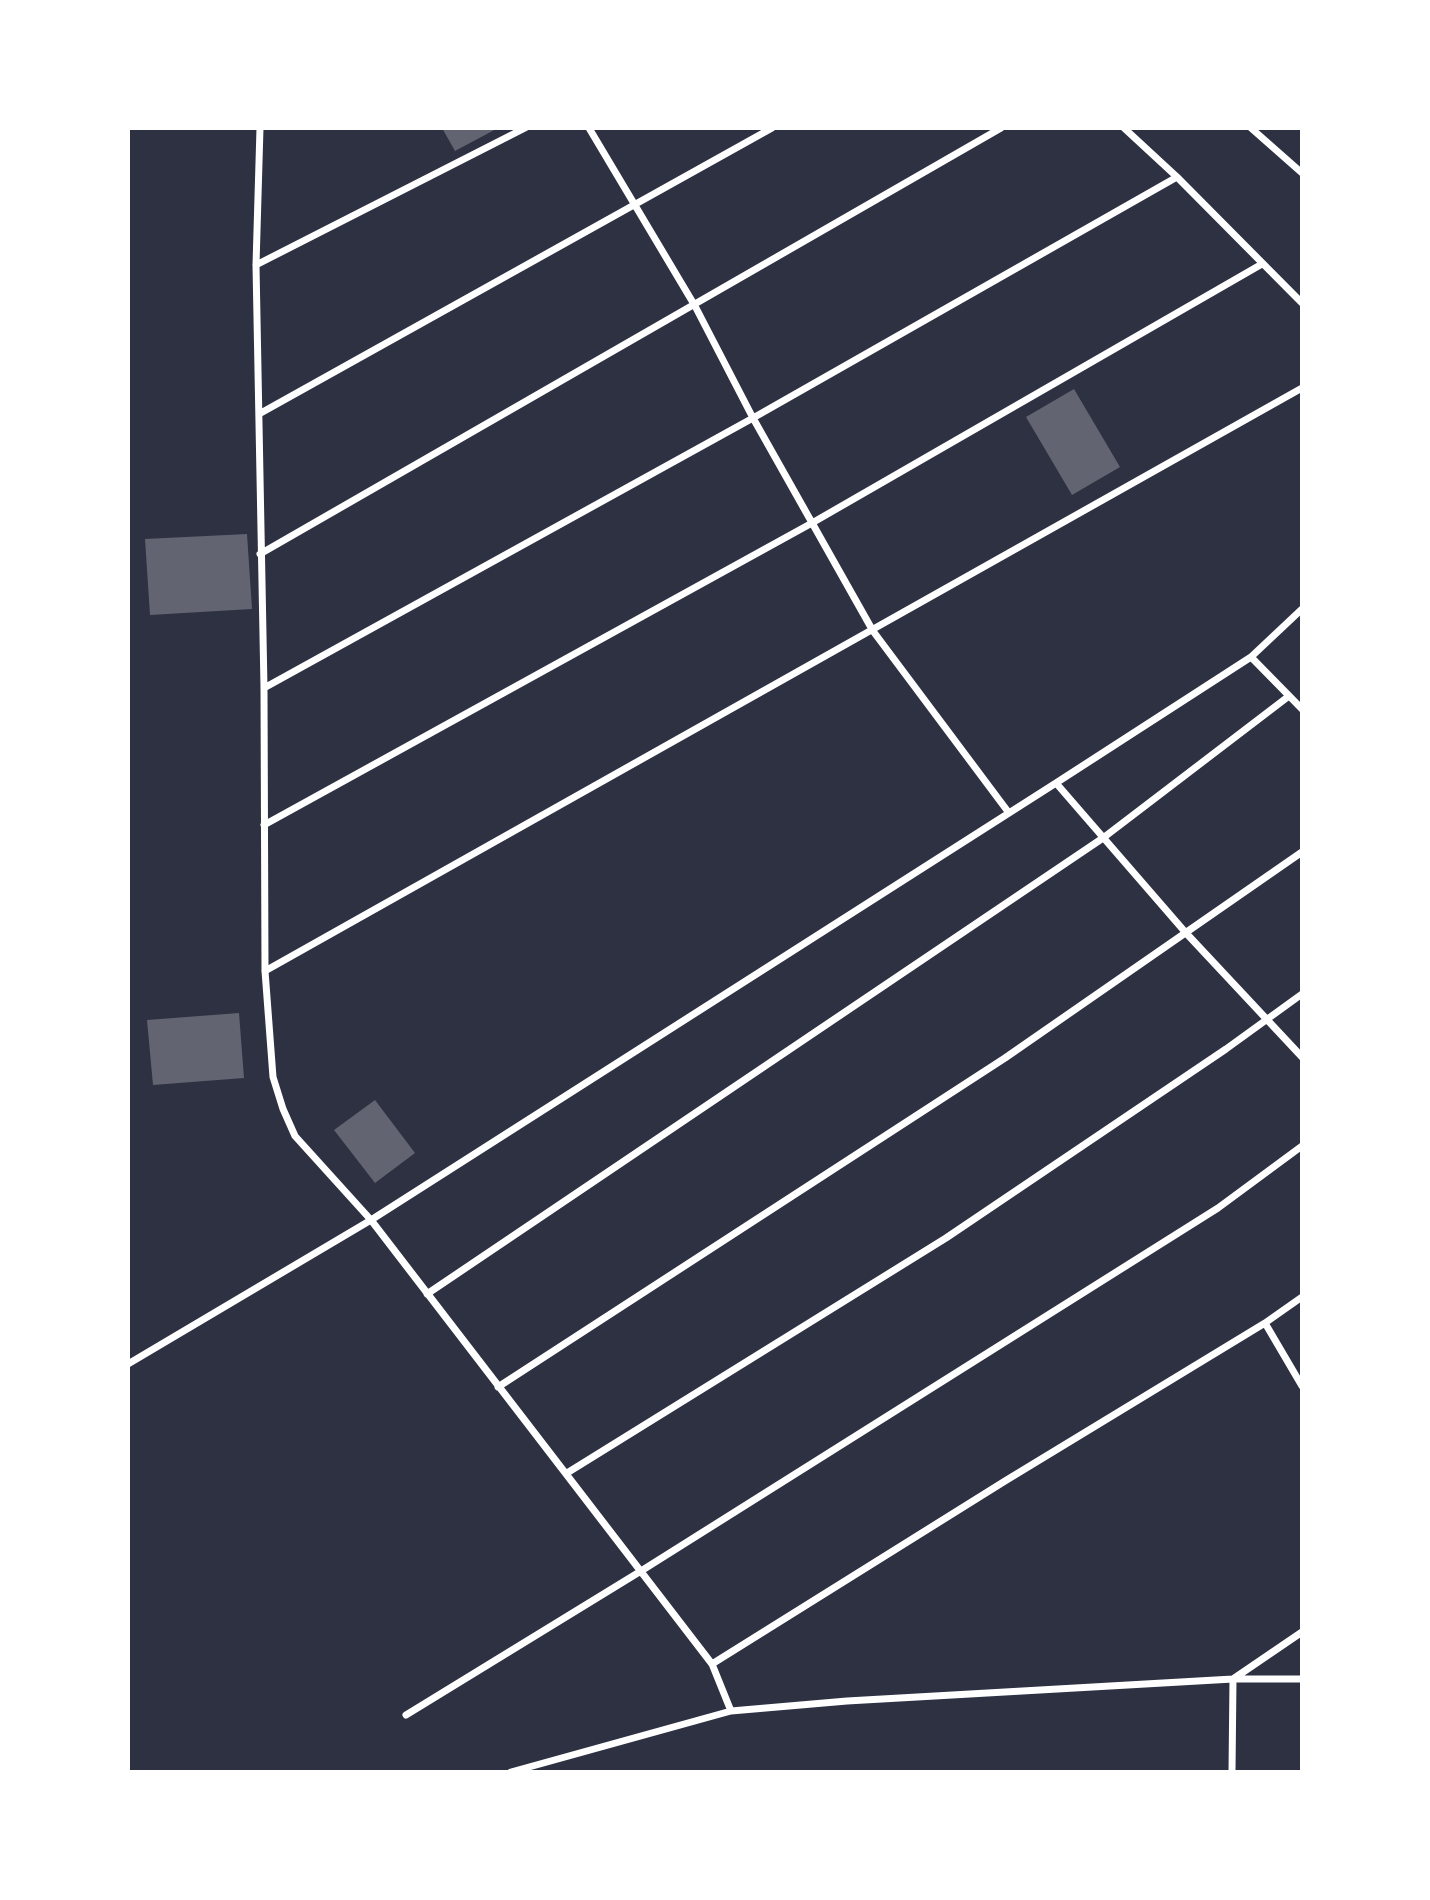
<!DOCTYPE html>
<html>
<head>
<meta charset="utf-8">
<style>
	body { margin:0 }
	#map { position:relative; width:1430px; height:1900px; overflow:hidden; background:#2d3142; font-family:"Roboto Condensed",sans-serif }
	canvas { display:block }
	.frame { position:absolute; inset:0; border:130px solid #fff; pointer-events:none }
</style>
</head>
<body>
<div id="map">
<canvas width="1430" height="1900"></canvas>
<div class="frame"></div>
</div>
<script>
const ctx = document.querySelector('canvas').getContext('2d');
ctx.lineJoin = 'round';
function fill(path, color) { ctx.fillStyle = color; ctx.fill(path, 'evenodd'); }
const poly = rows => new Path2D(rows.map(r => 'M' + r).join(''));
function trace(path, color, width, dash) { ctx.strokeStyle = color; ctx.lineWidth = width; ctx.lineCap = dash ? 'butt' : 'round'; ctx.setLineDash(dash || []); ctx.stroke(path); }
fill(poly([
	[442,128,498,128,455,151],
	[1074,389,1120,467,1072,495,1026,417],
	[247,534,252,609,150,615,145,539],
	[239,1013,244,1078,153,1085,147,1020],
	[375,1100,415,1153,375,1183,334,1130]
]), '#626471');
trace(poly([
	[260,128,256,265,264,688,265,971,273,1077,283,1109,295,1136,371,1220,712,1664,731,1711],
	[589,128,695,306,753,418,873,631,1009,813],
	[1124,128,1177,177,1302,303],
	[1251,128,1302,173],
	[256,265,525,128],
	[259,414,772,128],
	[260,554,1001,128],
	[1251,657,1302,709],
	[264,688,753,418,1177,177],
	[1056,783,1186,933,1302,1057],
	[264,825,812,523,1262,264],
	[265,971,1302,388],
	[427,1294,1103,838,1289,696],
	[1265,1323,1302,1386],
	[128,1364,371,1220,1056,783,1251,657,1302,609],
	[498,1387,1005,1058,1302,852],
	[567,1473,946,1238,1226,1049,1302,994],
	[712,1664,1005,1481,1265,1323,1302,1297],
	[406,1715,641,1571,1218,1208,1302,1146],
	[511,1772,731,1711,847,1701,1233,1679,1302,1679],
	[1232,1772,1233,1679,1302,1632]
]), '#fff', 7);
</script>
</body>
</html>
